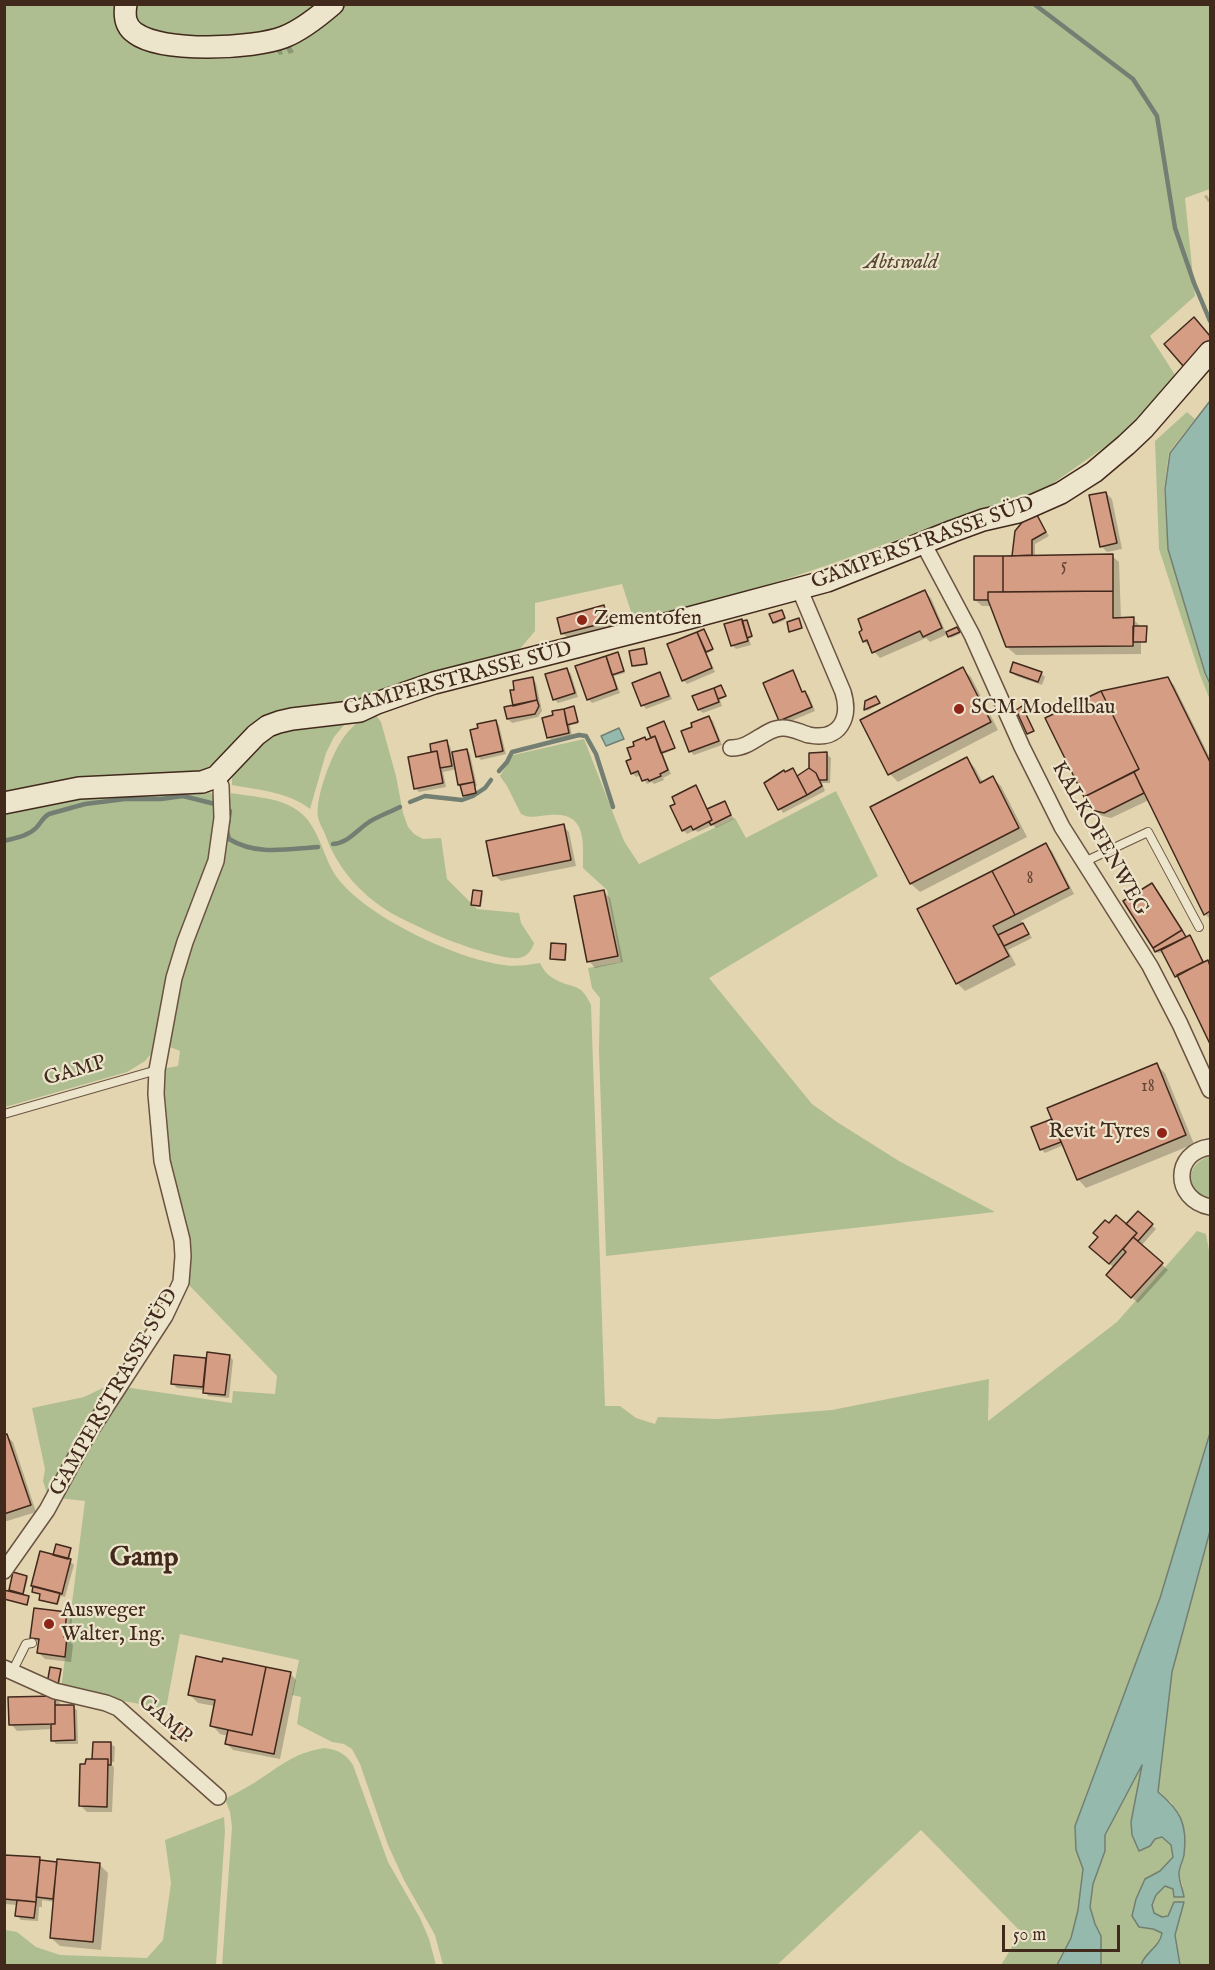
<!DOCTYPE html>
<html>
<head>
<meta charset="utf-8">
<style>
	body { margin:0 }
	#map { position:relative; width:1215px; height:1970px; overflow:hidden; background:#e4d5b1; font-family:"IM FELL English",serif }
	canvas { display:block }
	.frame { position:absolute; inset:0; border:6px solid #41291c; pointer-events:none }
	.scale { position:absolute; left:1002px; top:1925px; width:118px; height:27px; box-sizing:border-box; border:3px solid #41291c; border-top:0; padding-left:8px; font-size:18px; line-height:21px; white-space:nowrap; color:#41291c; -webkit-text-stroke:4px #ede4cc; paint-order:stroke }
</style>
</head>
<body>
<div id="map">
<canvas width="1215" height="1970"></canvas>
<div class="frame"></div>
<div class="scale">50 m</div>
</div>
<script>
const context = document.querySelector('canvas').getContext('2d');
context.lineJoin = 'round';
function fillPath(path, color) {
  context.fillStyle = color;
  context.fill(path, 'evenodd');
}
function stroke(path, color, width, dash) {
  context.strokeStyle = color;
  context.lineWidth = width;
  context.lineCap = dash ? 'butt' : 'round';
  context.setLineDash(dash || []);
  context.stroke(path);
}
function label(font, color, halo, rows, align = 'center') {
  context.font = font + ' "IM FELL English",serif';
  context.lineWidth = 4.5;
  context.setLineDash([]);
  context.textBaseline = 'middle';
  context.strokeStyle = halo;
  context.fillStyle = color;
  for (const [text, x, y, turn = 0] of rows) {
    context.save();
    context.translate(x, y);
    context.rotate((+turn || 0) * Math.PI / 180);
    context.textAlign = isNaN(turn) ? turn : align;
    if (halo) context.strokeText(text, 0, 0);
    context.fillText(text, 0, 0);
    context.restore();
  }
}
fillPath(new Path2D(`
	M132 4 327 5 266 37 164 39 136 25Z
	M339 4 1210 5V189L1185 198 1195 296 1150 336 1177 378 1126 432 1042 491 958 517 831 564 688 612 635 624 622 584 535 603V631L519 650 373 700 303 708 266 715 207 768 177 779 5 797V5H119V22L235 52Z
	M1187 412 1195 419 1169 452 1164 489 1168 548 1204 673 1210 686V700L1200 675 1159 549 1155 441Z
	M367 713 375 714 381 722 396 776 403 813 408 827 414 834 423 839 441 838 447 879 477 909 519 913 521 923 534 943C532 950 527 957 519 958 501 960 449 941 432 933 418 926 403 920 391 913 360 894 337 868 325 834 323 829 319 823 318 817 315 798 331 756 342 740 348 730 358 722 367 713Z
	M350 718 334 737 326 753 310 809C289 792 258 790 232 785V777L237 765 264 734Z
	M584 739 624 841 639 864 735 818 746 838 836 791 878 876 709 978 812 1104 837 1122 899 1161 995 1212 606 1256 599 1050 600 998 592 988 588 968 621 962 607 890 583 868C583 841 587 811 549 815 539 816 530 819 521 814L507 786 500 776 513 755Z
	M201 788 210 792 217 800V838L156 1048 145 1061 127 1072 5 1107 4 808 29 802Z
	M231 793C252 797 279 797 297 810 319 825 322 855 336 876 364 916 456 959 504 965 516 967 527 965 540 963 543 969 547 975 553 978 571 990 580 980 591 1005L605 1406H620L636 1418 655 1424 658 1417 718 1419 832 1410 989 1379 988 1421 1117 1322 1197 1231 1206 1234 1210 1256V1433L1160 1598 1081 1809 1076 1850 1083 1869 1078 1910 1071 1938 1057 1965H1001L1021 1932 921 1830 777 1965H443L435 1935 404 1880 388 1845 360 1764 352 1749 344 1744 332 1742 297 1724 301 1697 292 1695 299 1660 180 1634 166 1709 61 1689 85 1501 57 1498 124 1387 232 1403 233 1391 275 1394 277 1376 186 1282 164 1144 162 1069 178 1066 180 1051 165 1045 175 994 228 821Z
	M1207 1157H1210V1199C1185 1195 1184 1166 1207 1157Z
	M113 1383 51 1493H47L43 1481 45 1469 32 1408 84 1397Z
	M1210 1531V1965H1180L1175 1935 1168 1916 1162 1917 1154 1913 1152 1905 1156 1895 1165 1886 1173 1889 1183 1887 1179 1874 1184 1857 1172 1803 1158 1792 1172 1672Z
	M324 1748C338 1750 345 1753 353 1765L388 1862 420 1918 429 1939 436 1965 222 1966 232 1827 230 1812 225 1799C234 1794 244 1789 254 1783 281 1766 291 1754 324 1748Z
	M1143 1763 1131 1822 1150 1846 1155 1839 1162 1837 1171 1845 1173 1857 1160 1871 1145 1879 1139 1927 1153 1929 1162 1933V1938L1141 1965H1101V1936L1095 1924 1090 1907 1093 1884 1105 1851 1104 1836Z
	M224 1817 225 1831 216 1965H5V1930L17 1932 36 1947 60 1955 147 1958 163 1940 171 1883 165 1840Z`), '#aebe90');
const water = new Path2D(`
	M1210 401V684L1205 673 1168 549 1165 489 1170 453Z
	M619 728 624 739 606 746 601 736Z
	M1210 1433V1531L1172 1672 1158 1792C1180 1810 1188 1824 1184 1855 1183 1861 1179 1867 1179 1874 1179 1881 1183 1890 1184 1897H1174L1173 1889 1165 1886 1156 1895 1152 1905 1154 1913 1162 1917 1168 1916 1174 1902H1184L1175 1935 1180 1965H1141C1145 1952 1160 1947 1162 1933L1153 1929 1139 1927 1132 1916 1136 1899 1145 1879 1160 1871 1173 1857 1171 1845 1162 1837 1155 1839 1150 1846 1139 1851 1132 1835 1131 1822 1142 1765 1105 1835V1851L1093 1884 1090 1907 1095 1924 1101 1936V1965H1057L1071 1938 1078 1910 1083 1869 1076 1850 1075 1826 1160 1598Z`);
fillPath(water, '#95b9ac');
stroke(water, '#737f72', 1.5);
fillPath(new Path2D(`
	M290 45 294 52 289 54 285 47Z
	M275 47H280L283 54 279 55Z
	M1207 195 1210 201 1208 202 1204 196Z
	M1106 493 1112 499 1122 549 1107 552 1101 546Z
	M1036 515 1049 536 1035 544V557L1112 556 1119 562 1121 619H1133L1142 628 1147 629V642H1141V654L1016 655 1007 647 992 606H982L975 600 1013 557Z
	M925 592 931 598 946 633 958 630 960 634 951 638 948 634 930 642 926 638 880 658 864 641Z
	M603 607 607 611 611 626 567 637 563 634 559 619Z
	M783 613 785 620 775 624 774 622Z
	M747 621 753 637 749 639 751 645 736 649 733 646Z
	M704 631 713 651 707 653 715 672 687 684 683 680 669 645Z
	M644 650 647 665 635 667 633 666Z
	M619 655 625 673 614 676 620 693 592 703 588 699Z
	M962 669 971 677 998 730 898 782 890 774Z
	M567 670 571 674 578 697 558 703 554 699Z
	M792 672 796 676 803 693 805 692 809 696 815 711 784 724 780 720Z
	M1012 672 1041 673 1045 677 1042 685 1016 676Z
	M660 674 663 678 672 699 646 709 643 705Z
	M532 679 536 683 542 711 538 717 512 723 508 719Z
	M1168 679 1174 685 1210 758V919L1205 914 1149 800 1111 818 1099 815 1092 809 1047 719Z
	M722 688 726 697 720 700 722 706 703 713 699 710 713 689 718 694Z
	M877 699 880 704 867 711 866 702Z
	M574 708 578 724 570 725 572 736 553 742 549 738 544 719Z
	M709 717 713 721 722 745 694 755 691 752 683 732Z
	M495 722 499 725 506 754 481 760 477 756Z
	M664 723 675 749 663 754 671 774 663 778 664 780 654 784 652 782 647 784 641 775 636 777 632 773 633 760 645 739 647 741 654 738Z
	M446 742 450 746 452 753 467 750 470 754 477 786H475L476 795 465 797 464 795 457 769 443 772 446 787 419 792 415 788 433 753 431 745Z
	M827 754 831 758 830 783H822L825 791 783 813 766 784 793 770 798 777 810 769Z
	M967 759 975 768 983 783 993 778 1001 786 1027 837 920 892 911 884 872 808Z
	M695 787 699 791 708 810 724 803 734 819 716 828 713 825 698 832 695 830 687 834 683 830Z
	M563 826 569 832 576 866 501 881 494 875Z
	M1046 845 1052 851 1074 894 1021 921 1032 938 1008 950 1016 965 965 991 957 983 919 910Z
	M1151 884 1158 891 1187 938 1189 937 1193 941 1205 963 1208 962 1210 965V1040L1181 979 1176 976 1163 952 1158 953 1157 950Z
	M604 892 610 898 623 962 595 968 589 961Z
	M481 893 483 894 481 907 474 906 473 904Z
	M566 945 567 947 566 961 553 960 551 958Z
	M1157 1065 1165 1073 1194 1144 1086 1188 1078 1179 1064 1145 1045 1153 1041 1149 1056 1126Z
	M1138 1213 1156 1229 1141 1246 1168 1270 1138 1303 1114 1281V1268L1098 1253Z
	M175 1356 207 1359 229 1356 233 1360 229 1398 208 1396 205 1390 177 1388 173 1384Z
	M7 1436 13 1442 36 1512 4 1522V1437Z
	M70 1549 71 1551 69 1560 74 1565 65 1597 61 1596 58 1605 42 1601 40 1599 41 1594 33 1591Z
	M14 1574 28 1578 23 1597 29 1599 28 1605 4 1599 10 1593Z
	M66 1613 72 1619 70 1642 73 1645 71 1662 45 1659 39 1653 40 1644 32 1637Z
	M223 1663 290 1673 296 1680 280 1759 233 1750 227 1744 228 1736 220 1734 212 1725 215 1706 198 1703 189 1694Z
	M54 1697 60 1703V1707H73L77 1710 78 1744H56L52 1740V1729L17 1731 11 1724Z
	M188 1728 190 1730 187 1742 173 1738Z
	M111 1744 115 1747 114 1762H109L114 1767 112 1812H87L81 1806 96 1760Z
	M4 1856 39 1859 42 1862 99 1864 108 1873 101 1950 60 1946 51 1938 55 1902 42 1900V1907H39L38 1921 21 1920 17 1916 18 1905 4 1904ZM38 1862H41L39 1885Z`), '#0003');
stroke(new Path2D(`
	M1034 4 1133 79 1157 116 1175 228 1194 283 1210 321
	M499 771 507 762 512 752 579 735 586 736 596 754 613 807
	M410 802 425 796 462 800 473 796 485 788 491 780
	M228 809 230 811 228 823
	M227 831 229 839C257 856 287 849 318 847
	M4 841C15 838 28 836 36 828 41 823 42 818 49 814L85 804 125 799H161L183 796 215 804
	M333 844C348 843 357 830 369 822 379 816 390 812 400 807`), '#737f72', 4.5);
const building = new Path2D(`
	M1194 317 1210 336V343L1184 367 1164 344Z
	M1106 492 1117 543 1100 547 1089 495Z
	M1036 513 1046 532 1032 540V555L1012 556 1015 531 1024 520Z
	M1113 554V591L1003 592V556Z
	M974 556H1003V592H988V600H974Z
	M925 590 942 628 923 637 920 631 872 653 867 640 863 642 859 632 862 630 858 619Z
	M1113 591V618L1134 617 1133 646 1006 647 988 600V592Z
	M604 605 608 622 561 634 557 618Z
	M782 610 785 618 773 623 769 614Z
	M799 618 802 628 789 632 787 622Z
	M742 619 748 641 731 646 724 624Z
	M747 620 752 636 747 638 742 621Z
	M1133 626H1147L1146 642H1133Z
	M957 627 960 632 948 637 946 632Z
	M704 629 713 649 706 652 697 632Z
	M697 632 712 668 682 681 667 644Z
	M644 648 647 664 632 666 629 651Z
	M618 652 624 671 612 675 606 656Z
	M606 656 617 689 587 700 575 666Z
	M1013 662 1042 672 1038 682 1010 672Z
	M963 667 991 722 888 775 860 720Z
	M567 668 575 693 553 700 545 674Z
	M793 670 802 692 805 691 812 707 779 721 763 683Z
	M660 672 669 696 641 706 632 683Z
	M533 677 537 700 513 706 510 690H514L513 681Z
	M1168 677 1210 762V911L1204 915 1134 772 1139 769 1101 691Z
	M721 685 726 696 718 699 714 688Z
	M714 688 719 702 698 710 692 696Z
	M1101 691 1139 769 1084 797 1045 718Z
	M876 696 880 703 864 710 865 701Z
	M537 700 539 706 535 714 507 719 504 707Z
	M574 706 578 722 567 725 564 709Z
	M1022 706 1034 731 1027 734 1016 710Z
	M564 709 569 733 547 738 542 718 553 715 552 711Z
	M709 716 719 741 689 752 681 731 692 727 691 723Z
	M496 720 503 751 476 757 470 730 478 728 477 724Z
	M664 721 675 748 661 753 655 736 651 738 647 728Z
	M655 736 668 770 660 774 661 776 649 781 648 779 642 781 638 771 631 774 626 761 631 759 627 748 634 746 633 742 645 737 646 740Z
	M447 740 452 766 440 768 437 751 431 752 430 744Z
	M467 749 474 782 458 785 452 752Z
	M437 751 443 783 414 789 408 757Z
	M827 752V780H819L816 773 809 768V753Z
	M967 757 980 783 993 776 1019 828 910 884 870 807Z
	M793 768 807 795 778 810 764 783 784 770 785 772Z
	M809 768 816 773 822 786 807 795 797 776Z
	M1134 772 1144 793 1104 813 1091 810 1084 797Z
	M474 782 476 793 463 796 460 785Z
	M696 785 712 820 693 830 691 826 682 831 670 806 675 804 672 797Z
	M725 801 731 815 711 825 709 822 712 820 707 809Z
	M564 824 571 860 493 876 486 841Z
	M1046 843 1069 888 1015 915 992 871Z
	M992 871 1015 915 993 926 1009 956 956 984 917 909Z
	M1152 883 1182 930 1153 948 1123 901Z
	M473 890 482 891 480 906 471 905Z
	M604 890 618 956 587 962 574 896Z
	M1023 923 1029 934 1004 946 998 935Z
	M1182 930 1186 937 1155 952 1153 948Z
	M1190 935 1203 962 1175 977 1161 950Z
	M551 943 566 944 565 960 550 959Z
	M1208 960 1210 966V1044L1177 975Z
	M1157 1063 1186 1135 1077 1180 1047 1108Z
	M1052 1119 1061 1142 1040 1150 1031 1127Z
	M1138 1211 1153 1224 1138 1241 1133 1237 1137 1233 1126 1224Z
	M1116 1215 1137 1233 1109 1264 1089 1247 1098 1237 1093 1233 1105 1220 1109 1223Z
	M1133 1237 1163 1263 1131 1298 1106 1275 1126 1252 1123 1249Z
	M207 1352 230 1355 225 1395 203 1393Z
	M174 1355 206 1358 203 1387 171 1384Z
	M7 1434 31 1505 4 1514V1435Z
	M56 1544 71 1548 68 1559 53 1555Z
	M40 1551 71 1559 62 1594 31 1586Z
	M13 1572 27 1576 23 1594 9 1590Z
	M33 1586 60 1593 57 1604 39 1600 40 1594 32 1592Z
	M4 1590 29 1596 27 1605 4 1599Z
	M34 1608 67 1612 64 1637H67L65 1657 37 1653 39 1639 30 1638Z
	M196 1656 222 1662 223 1658 266 1667 252 1735 210 1726 215 1700 188 1695Z
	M50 1667 61 1669 58 1685 47 1684Z
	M266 1667 291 1672 274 1754 225 1744 228 1730 252 1735Z
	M55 1696V1724L9 1725 8 1697Z
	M55 1705H74L75 1740 51 1741V1724H55Z
	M175 1724 189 1727 186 1741 171 1738Z
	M93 1742H111V1765H108V1759H92Z
	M86 1759H108L107 1807 79 1806 80 1764H85Z
	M4 1855 40 1857 36 1902 4 1899Z
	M57 1859 100 1863 93 1942 50 1938Z
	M40 1860 57 1862 53 1899 36 1897Z
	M17 1900 36 1902 34 1918 15 1916Z`);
fillPath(building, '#d59d84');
stroke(building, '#41291c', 1.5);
const lane = new Path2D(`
	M1084 862 1148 832 1199 927
	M4 1114 157 1070
	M12 1672 26 1644 32 1643`);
const street = new Path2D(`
	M923 543 972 635 1022 747 1062 827 1150 966 1180 1024 1210 1090
	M731 748C751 749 765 728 782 728 791 727 801 733 809 735 840 741 851 718 843 692L799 588
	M1210 1147C1173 1152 1172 1199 1210 1207
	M4 1571 47 1510 87 1436 165 1316 181 1282 183 1256 182 1240 162 1161 156 1094 157 1070 174 978 185 942 216 861 222 818 221 786 216 777
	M4 1668 55 1691 106 1703 118 1708 218 1797`);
const secondary = new Path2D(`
	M126 4C124 16 125 26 135 33 162 53 253 49 284 37 302 30 318 17 333 4
	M4 803 79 788 202 782 216 777 256 735 268 726 279 722 292 719 360 711 377 703 434 683 674 622 827 581 953 531 983 520 1018 512 1061 493 1094 472 1126 445 1144 428 1210 352`);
stroke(lane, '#6a5441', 10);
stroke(street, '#6a5441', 18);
stroke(secondary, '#41291c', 24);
stroke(lane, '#ede4cc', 8);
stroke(street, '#ede4cc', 15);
stroke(secondary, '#ede4cc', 21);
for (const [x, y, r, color] of [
	[582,620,6,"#8f2418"],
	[959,709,6,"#8f2418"],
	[1162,1133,6,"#8f2418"],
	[49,1624,6,"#8f2418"]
]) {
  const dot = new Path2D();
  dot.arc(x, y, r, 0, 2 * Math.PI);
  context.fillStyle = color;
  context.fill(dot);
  stroke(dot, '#ede4cc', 2);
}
label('18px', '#664636', null, [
	["5",1064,566],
	["8",1030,879],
	["18",1148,1087]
]);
label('italic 21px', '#574733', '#ede4cc', [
	["Abtswald",901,264]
]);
label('21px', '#41291c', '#ede4cc', [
	["GAMPERSTRASSE SÜD",923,544,-20],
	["GAMPERSTRASSE SÜD",458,680,-15],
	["KALKOFENWEG",1099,839,60],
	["GAMP",75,1072,-16],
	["GAMPERSTRASSE SÜD",115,1393,-60],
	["GAMP",164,1720,41]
]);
label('21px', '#41291c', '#ede4cc', [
	["Zementofen",594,620],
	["SCM Modellbau",971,709],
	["Revit Tyres",1150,1133,"right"],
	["Ausweger",61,1612],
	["Walter, Ing.",61,1636]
], 'left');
label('bold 27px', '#41291c', '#ede4cc', [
	["Gamp",144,1559]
]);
</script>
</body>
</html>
